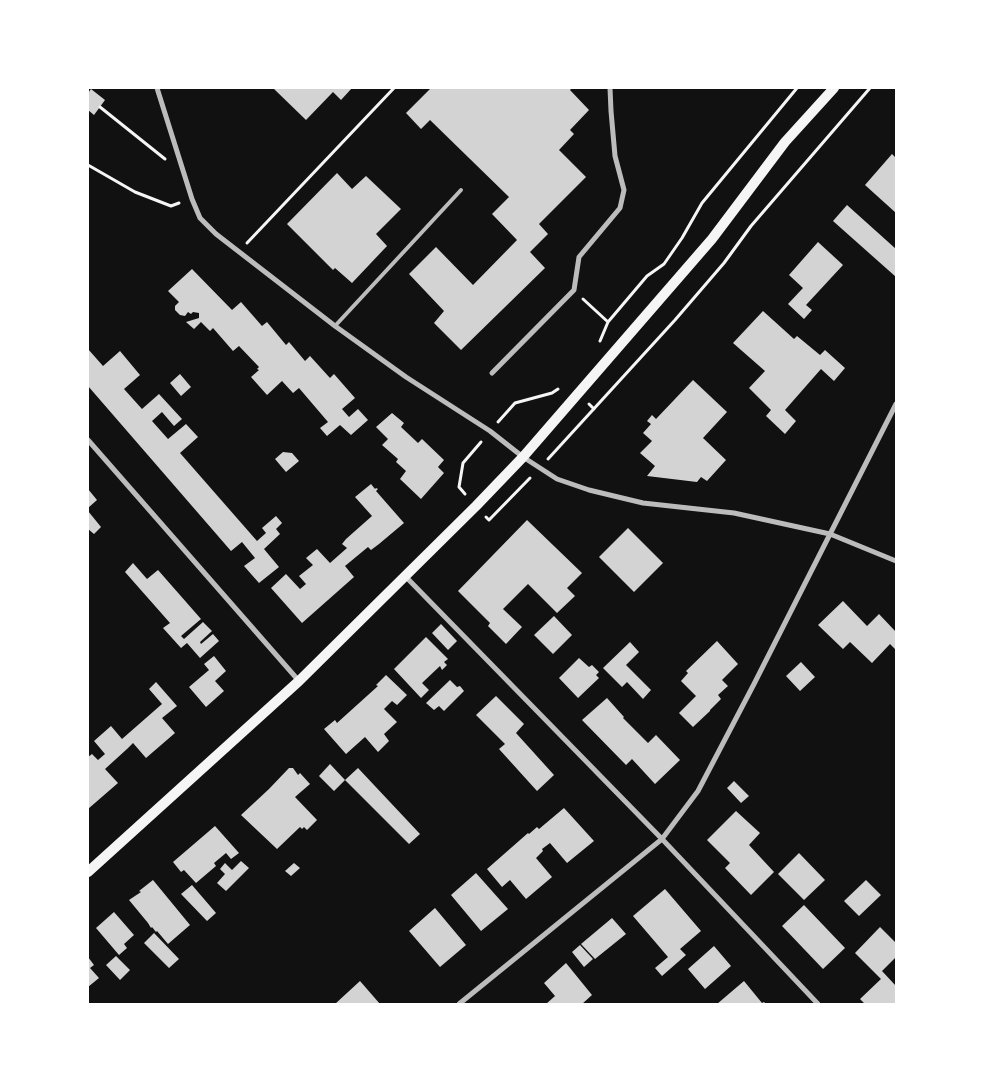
<!DOCTYPE html>
<html>
<head>
<meta charset="utf-8">
<style>
	body { margin:0 }
	#map { position:relative; width:984px; height:1092px; overflow:hidden; background:#111; font-family:"Work Sans",sans-serif }
	canvas { display:block }
	.frame { position:absolute; inset:0; border:89px solid #fff; pointer-events:none }
</style>
</head>
<body>
<div id="map">
<canvas width="984" height="1092"></canvas>
<div class="frame"></div>
</div>
<script>
const context = document.querySelector('canvas').getContext('2d');
context.lineJoin = 'round';
function fillPath(path, color) {
  context.fillStyle = color;
  context.fill(path, 'evenodd');
}
function stroke(path, color, width, dash) {
  context.strokeStyle = color;
  context.lineWidth = width;
  context.lineCap = dash ? 'butt' : 'round';
  context.setLineDash(dash || []);
  context.stroke(path);
}
fillPath(new Path2D(`
	M273 88H352L341 100 333 92 306 120Z
	M431 88H572L570 90 589 110 570 130 574 134 559 150 586 177 539 224 548 234 530 252 545 268 461 350 434 323 444 311 409 274 436 247 473 285 517 240 492 214 509 197 430 120 421 129 406 113Z
	M91 89 105 100 94 115 88 110V93Z
	M892 154 896 158V213L865 185Z
	M337 173 352 189 366 176 401 209 376 234 387 246 352 283 335 268 333 270 287 224Z
	M847 205 896 249V277L833 221Z
	M818 242 843 265 806 305 812 310 804 319 788 304 803 288 789 275Z
	M192 269 232 310 241 302 262 326 267 322 286 345 289 342 305 361 310 356 330 378 334 374 355 398 342 409 349 417 358 409 368 420 351 435 340 425 327 436 320 428 328 422 299 388 293 393 282 381 267 395 251 377 259 370 257 369 259 367 239 346 233 351 213 328 210 331 201 322 194 329 186 322 199 318V313L193 312 191 314 188 312 185 316 180 315 175 310V306L179 302 168 291Z
	M763 311 794 339 797 336 820 355 825 350 845 368 834 381 821 369 785 410 796 421 785 434 766 416 771 410 749 388 765 371 733 343Z
	M88 349 103 366 120 351 140 375 124 389 142 409 159 394 170 406 182 419 174 426 162 412 152 421 168 439 186 424 198 437 180 453 257 541 266 533 262 528 276 516 282 523 276 529 280 534 264 549 279 567 259 583 244 566 255 558 242 542 231 551 88 386Z
	M180 374 191 387 181 396 170 383Z
	M693 380 727 412 703 438 726 460 707 481 701 477 697 482 647 476 655 466 640 453 652 441 643 433 651 424 647 421 652 415 656 419Z
	M392 413 404 423 401 427 418 443 422 439 444 460 438 467 444 473 421 499 400 479 406 471 396 462 398 459 382 445 388 439 376 427Z
	M283 452 292 453 299 461 286 472 275 459Z
	M371 484 375 489 376 488 378 489 376 491 404 523 379 544 371 550 368 547 345 566 354 577 302 623 271 588 286 574 300 589 306 584 299 576 313 565 306 558 317 549 330 563 347 548 342 544 346 539 372 516 355 497Z
	M88 489 97 500 88 508Z
	M88 511 101 527 94 534 88 529Z
	M527 520 582 573 567 588 575 596 557 613 528 584 503 609 522 627 506 644 488 626 490 623 458 591Z
	M628 528 663 563 634 592 599 557Z
	M133 563 147 579 158 570 201 619 181 636 184 639 203 622 212 631 200 642 201 644 213 634 219 641 200 658 187 643 181 648 163 628 170 623 125 572Z
	M843 601 867 626 879 614 896 632V650L890 644 872 663 850 642 843 649 818 625Z
	M554 616 572 635 553 654 534 635Z
	M441 624 457 641 448 650 432 633Z
	M426 637 448 659 444 662 447 665 442 670 440 666 422 683 429 690 421 698 394 669Z
	M717 641 738 664 722 680 728 686 718 695 721 699 710 710V711L693 727 679 713 696 696 681 681 688 673 686 671Z
	M630 642 639 652 626 665 651 690 643 699 627 682 622 687 603 668Z
	M214 656 226 671 215 681 224 691 206 707 189 687 209 670 204 664Z
	M579 658 589 667 592 665 599 672 596 675 599 678 578 698 559 678Z
	M801 662 815 677 800 691 786 676Z
	M386 675 407 695 397 705 392 701 384 709 397 722 384 734 389 741 378 752 365 737 346 754 324 729 335 720 337 723 378 686 376 685Z
	M450 680 457 687 460 686 464 691 444 711 439 706 434 710 426 703Z
	M156 682 177 706 162 718 175 733 146 758 133 743 127 749 105 769 118 783 88 809V757L92 754 98 760 105 754 94 741 111 726 122 739 162 704 149 689Z
	M496 696 524 724 516 733 554 775 537 791 499 749 505 744 476 715Z
	M607 698 624 717 623 718 648 743 656 735 680 760 655 784 632 759 626 765 582 720Z
	M330 764 345 780 334 791 319 776Z
	M289 768H293L298 775 300 773 310 784 295 797 317 820 307 830 304 827 302 829 300 827 277 849 241 815 269 789Z
	M358 768 420 834 409 844 345 780Z
	M734 781 749 796 741 803 727 788Z
	M564 808 594 841 567 863 550 843 542 849 543 851 536 858 552 877 526 899 510 880 502 887 487 869 528 833 529 834 537 827 539 829Z
	M736 811 760 833 749 845 774 872 751 895 725 868 730 863 707 840Z
	M215 826 239 853 231 859 226 853 214 863 216 866 196 883 184 870 181 872 173 862Z
	M799 853 825 880 804 900 778 874Z
	M241 861 249 868 226 891 217 883 225 874 220 869 225 863 232 870Z
	M294 863 300 868 291 876 285 871Z
	M476 873 508 909 481 931 451 895Z
	M153 880 190 925 168 944 157 931 156 932 152 927 151 928 148 923 129 900 141 892 139 891Z
	M866 880 881 895 859 916 844 901Z
	M192 885 216 913 207 921 181 894Z
	M665 889 701 931 680 949 686 955 662 976 655 968 668 957 633 916Z
	M804 905 845 948 823 969 782 926Z
	M435 908 466 945 440 967 409 931Z
	M114 912 134 935 124 944 127 948 119 955 96 928Z
	M612 918 626 934 595 959 581 944Z
	M880 927 896 943V957L882 971 896 986V1004H865L860 999 881 979 855 953Z
	M154 933 179 959 169 968 144 943Z
	M580 945 593 959 584 967 572 952Z
	M714 946 731 966 705 989 688 969Z
	M116 956 130 970 120 980 106 965Z
	M88 957 94 965 90 968 99 978 88 987Z
	M566 963 592 995 582 1004H546L555 996 544 983Z
	M360 981 380 1004H335Z
	M744 981 762 1003 764 1002 766 1004H717Z`), '#d3d3d3');
stroke(new Path2D(`
	M100 107 165 159
	M88 165 135 192 171 206 179 203
	M247 243 394 88
	M583 299 608 322
	M600 341 608 322 647 276 664 264 682 238 702 203 797 88
	M589 404 594 409
	M498 422 515 403 552 393 558 389
	M548 459 675 320 724 263 751 226 870 88
	M465 494 459 487 463 463 481 442
	M486 517 489 520 530 478`), '#f5f5f5', 3);
stroke(new Path2D(`
	M335 326 461 190`), '#bcbcbc', 4);
stroke(new Path2D(`
	M157 88 192 199 200 218 216 234 335 326 406 377 490 431 523 457 557 479 589 490 643 503 734 513 830 534 896 561
	M492 373 574 290 579 257 620 208 624 190 615 156 611 111 610 88
	M88 440 299 681
	M405 576 662 839 818 1004
	M459 1004 662 839 698 791 754 684 896 404`), '#bcbcbc', 5);
stroke(new Path2D(`
	M88 872 299 681 476 506 523 457 712 239 785 142 834 88`), '#f5f5f5', 10);
</script>
</body>
</html>
